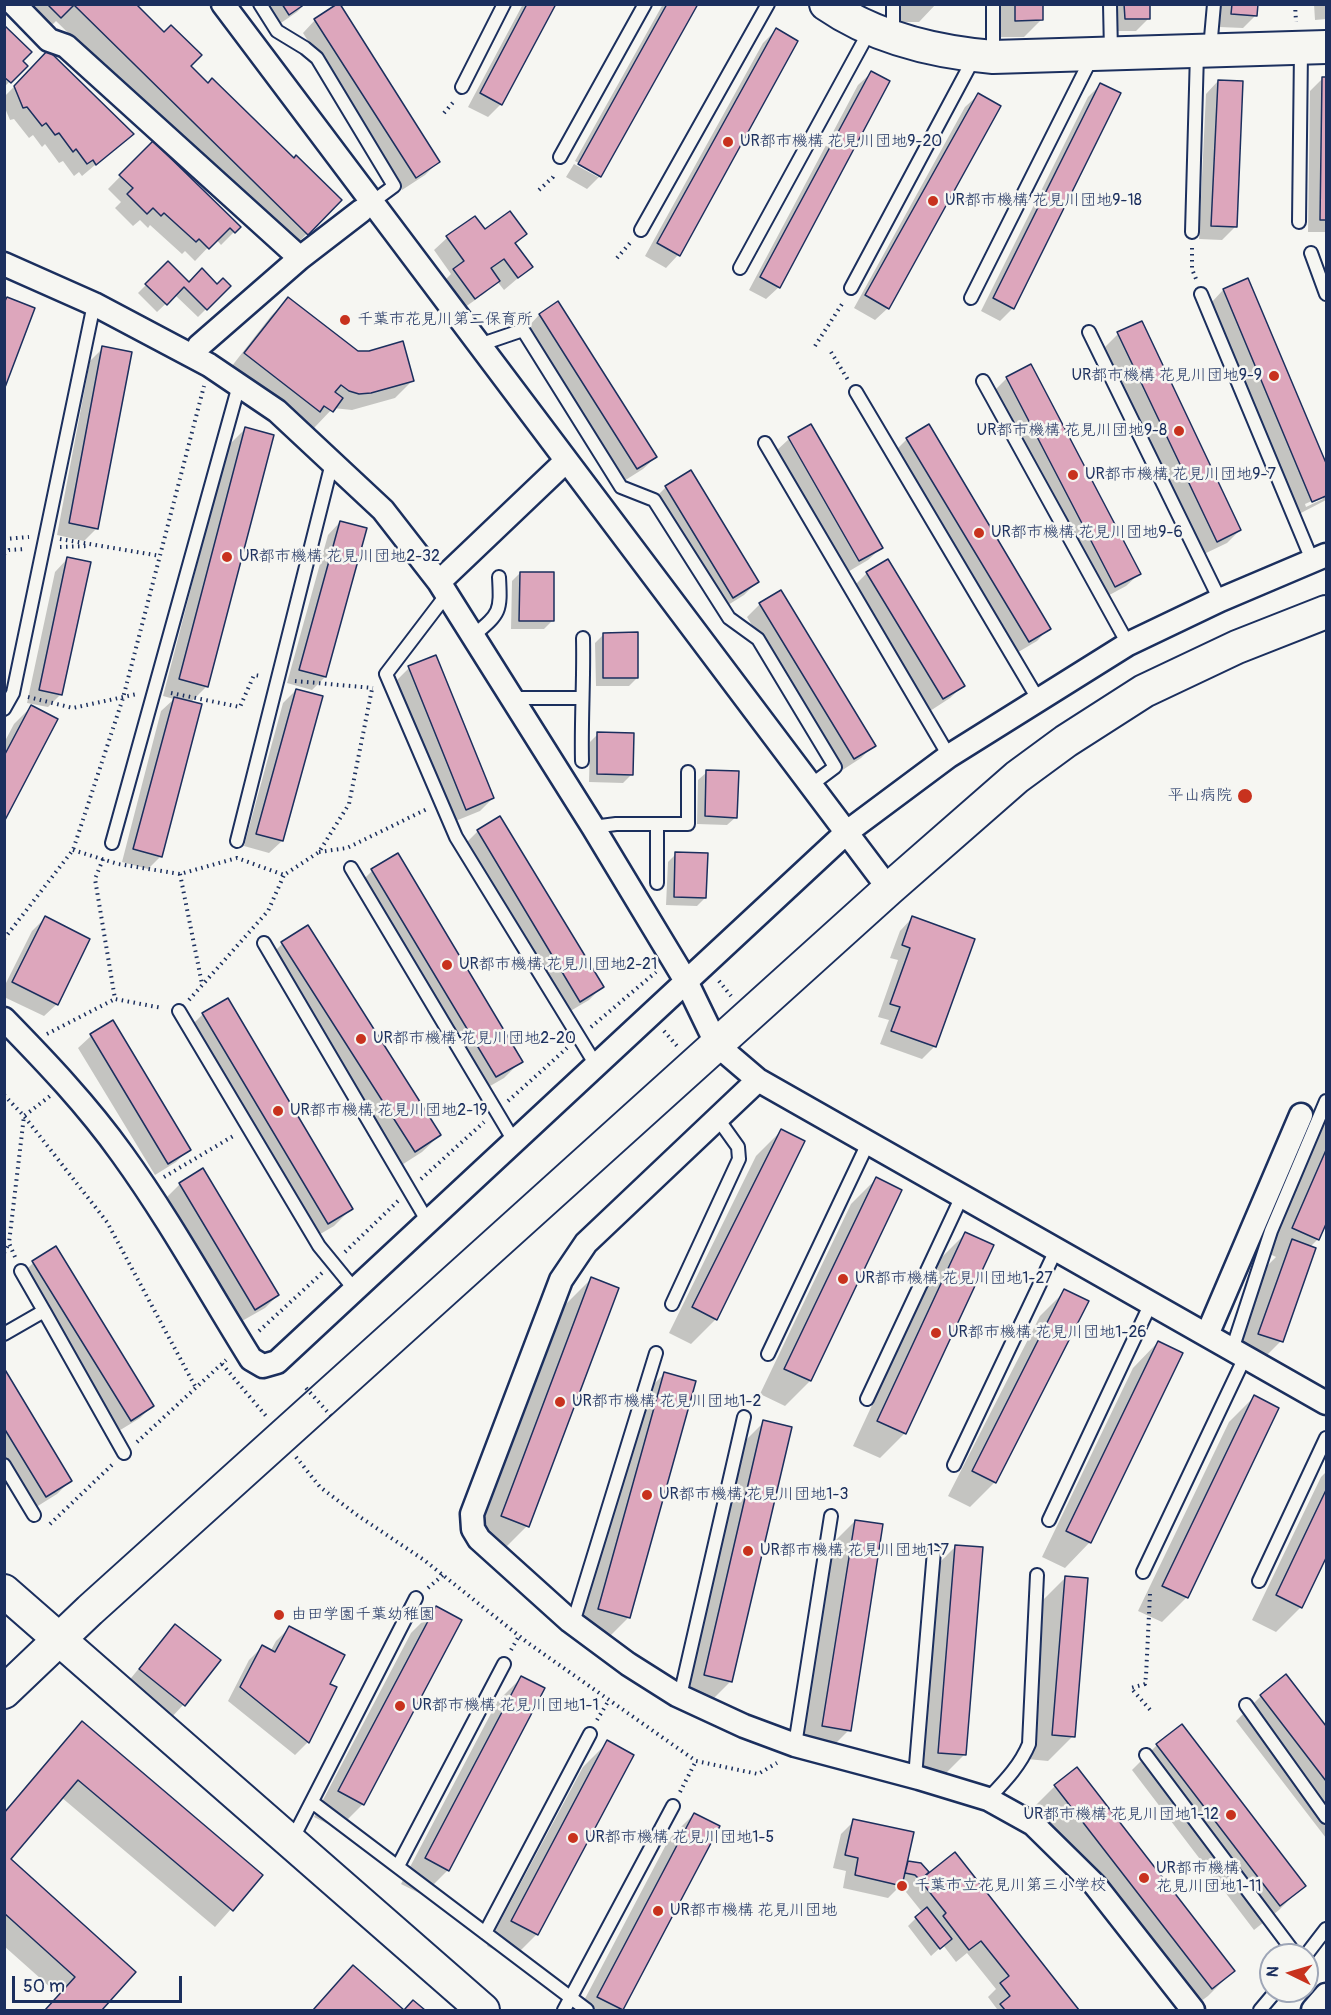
<!DOCTYPE html>
<html>
<head>
<meta charset="utf-8">
<style>
	body { margin:0 }
	#map { position:relative; width:1331px; height:2015px; overflow:hidden; background:#f6f6f2; font-family:Pangolin,sans-serif }
	canvas { display:block }
	.frame { position:absolute; inset:0; border:6px solid #1b2f5e; pointer-events:none }
	.north { position:absolute; left:1259px; top:1943px; width:60px; height:60px; box-sizing:border-box; background:#f6f6f2; border:2px solid #9ea6b7; border-radius:50%; rotate:275deg; font-size:16px; font-weight:700; line-height:24px; text-align:center; color:#1b2f5e }
	.north::after { content:''; display:block; margin:auto; width:21px; height:27px; background:#c8321e; clip-path:polygon(50% 0,100% 100%,50% 72%,0 100%) }
	.scale { position:absolute; left:12px; top:1976px; width:170px; height:27px; box-sizing:border-box; border:3px solid #1b2f5e; border-top:0; padding-left:8px; font-size:18px; line-height:21px; white-space:nowrap; color:#1b2f5e; -webkit-text-stroke:4px #f6f6f2; paint-order:stroke }
</style>
</head>
<body>
<div id="map">
<canvas width="1331" height="2015"></canvas>
<div class="frame"></div>
<div class="north">N</div>
<div class="scale">50 m</div>
</div>
<script>
const context = document.querySelector('canvas').getContext('2d');
context.lineJoin = 'round';
function fillPath(path, color) {
  context.fillStyle = color;
  context.fill(path, 'evenodd');
}
function stroke(path, color, width, dash) {
  context.strokeStyle = color;
  context.lineWidth = width;
  context.lineCap = dash ? 'butt' : 'round';
  context.setLineDash(dash || []);
  context.stroke(path);
}
function label(font, color, halo, rows, align = 'center') {
  context.font = font + ' Pangolin,"Klee One",sans-serif';
  context.lineWidth = 5;
  context.setLineDash([]);
  context.textBaseline = 'middle';
  context.strokeStyle = halo;
  context.fillStyle = color;
  for (const [text, x, y, turn = 0] of rows) {
    context.save();
    context.translate(x, y);
    context.rotate((+turn || 0) * Math.PI / 180);
    context.textAlign = isNaN(turn) ? turn : align;
    if (halo) context.strokeText(text, 0, 0);
    context.fillText(text, 0, 0);
    context.restore();
  }
}
fillPath(new Path2D(`
	M12 4H126L189 66 340 200 290 251 56 21 43 34Z
	M261 4H305L297 12 275 27Z
	M523 4H554L501 104 488 117 468 107Z
	M663 4H696L600 176 587 189 566 177 574 164 598 177V174L575 161Z
	M890 4H936L919 22H890Z
	M999 4H1041V20L1024 37H999Z
	M1112 4H1149V18L1136 31H1112Z
	M1221 4H1257L1256 15 1243 28 1219 27Z
	M1314 4H1326V19L1315 20Z
	M315 20 438 162 425 175 402 190 303 33Z
	M4 28 21 61 26 66 4 87Z
	M776 30 796 42 678 255 666 268 645 256 763 43Z
	M48 52 132 134 82 176 79 172 74 176 63 161 59 163 45 144 42 147 33 135 29 138 14 119 10 120 4 106V97Z
	M871 73 779 287 766 299 749 290 858 85Z
	M1323 78H1326V232H1308L1310 91Z
	M1218 81 1235 227 1222 240 1199 239 1206 94Z
	M1100 85 1013 308 1000 321 981 311 1088 97Z
	M978 95 888 308 875 320 854 308 965 107Z
	M153 143 239 227 221 245 216 239 195 261 185 251 182 254 150 225 148 228 140 220 133 226 115 208 121 202 108 189Z
	M475 218 484 231 525 234 515 245 531 267 504 290 497 281 485 293 461 310 442 283 451 274 434 250 447 238Z
	M168 263 189 284 229 286 198 317 175 295 157 312 138 293Z
	M1248 280 1326 467V500L1299 514 1211 303 1223 290ZM1323 496V499L1306 507 1305 504Z
	M288 299 358 353 412 381 395 398 352 410 333 408 314 428 307 422 302 428 228 371 271 316Z
	M558 303 656 457 643 469 624 481 527 328 539 315Z
	M1118 334 1240 530 1227 543 1204 554 1105 347Z
	M103 348 97 528 84 541 57 535 90 361Z
	M1007 378 1139 574 1126 586 1102 599 994 391Z
	M810 426 881 548 868 560 846 573 776 451 789 439Z
	M245 429 207 686 190 703 161 856 148 869 122 862 161 711 174 699 163 696 228 446Z
	M907 439 1049 628 1037 641 1015 654 894 452Z
	M690 472 757 582 744 595 720 610 653 500 666 487Z
	M340 522 365 529 325 677 312 690 287 683 328 535Z
	M67 559 61 694 48 707 27 703 55 572Z
	M520 573 552 621 544 629H511L512 581Z
	M867 573 963 686 950 698 930 711 854 586Z
	M760 604 874 745 861 758 841 771 747 617Z
	M604 634 637 678 629 686H596L595 643Z
	M435 657 493 798 480 811 453 822 396 681 409 668Z
	M296 690 282 841 269 853 244 846 283 703Z
	M31 707 4 819V743L14 724Z
	M598 734 632 774 623 783 589 782 590 742Z
	M707 772 736 817 727 825 697 824 698 780Z
	M500 818 602 987 589 1000 567 1013 465 844 478 831Z
	M676 854 705 898 697 906 666 905 668 862Z
	M372 871 521 1061 504 1078 478 1093 355 888Z
	M45 918 57 1004 44 1016 4 997V987L32 931Z
	M912 918 935 1046 922 1059 880 1044 889 1020 878 1017 898 960 890 958 900 931Z
	M282 944 440 1135 422 1152 397 1168 265 961Z
	M203 1014 352 1208 334 1226 310 1240 186 1031Z
	M91 1036 189 1149 176 1162 155 1175 78 1048Z
	M1326 1121V1220L1318 1239 1310 1247 1281 1341 1256 1366 1234 1359 1267 1266 1276 1257 1268 1253Z
	M781 1131 716 1319 691 1344 669 1333 756 1156Z
	M876 1179 900 1191 810 1381 785 1406 760 1394 851 1204Z
	M180 1184 278 1295 265 1308 242 1321 167 1197Z
	M965 1234 905 1433 880 1458 853 1446 940 1259Z
	M33 1263 152 1406 140 1418 117 1432 21 1275Z
	M591 1279 527 1526 502 1551 476 1541 566 1304Z
	M1065 1291 995 1482 970 1507 948 1496 1040 1316Z
	M1158 1342 1181 1353 1090 1542 1065 1568 1042 1557 1133 1368Z
	M4 1371 70 1481 57 1494 33 1509 4 1462Z
	M664 1374 629 1617 604 1642 574 1634 639 1399Z
	M1254 1397 1187 1597 1162 1622 1138 1611 1229 1422Z
	M764 1422 731 1681 706 1706 680 1700 739 1447Z
	M1326 1472V1555L1301 1607 1276 1632 1252 1620 1321 1477Z
	M855 1521 849 1730 824 1755 798 1751 830 1546Z
	M956 1546 965 1754 940 1779 914 1777 931 1571Z
	M1066 1577 1073 1736 1048 1761 1027 1759 1040 1603Z
	M436 1608 363 1804 338 1829 314 1817 411 1633Z
	M175 1626 219 1661 183 1705 171 1718 127 1683 163 1639Z
	M289 1628 328 1685 335 1688 308 1742 295 1755 228 1701 249 1660 262 1647 270 1652 276 1641Z
	M1286 1676 1326 1729V1838L1236 1721 1261 1696Z
	M522 1677 448 1870 423 1895 401 1884 497 1702Z
	M82 1723 261 1875 215 1927 61 1797 9 1859 134 1972 100 2010H45L59 1995 4 1946V1812L65 1740Z
	M608 1742 632 1756 537 1934 512 1959 487 1946 583 1767Z
	M1157 1745 1304 1885 1279 1910 1254 1930 1132 1770Z
	M1055 1786 1233 1971 1208 1996 1189 2010 1030 1811Z
	M694 1814 718 1827 622 2010H579L669 1839Z
	M854 1821 906 1863 920 1865 929 1874 955 1854 1077 2010H995L997 2009 988 1997 996 1989 967 1953 956 1962 943 1945 931 1956 908 1926 922 1912 902 1887H899L888 1898 843 1888 846 1871 833 1868 841 1834Z
	M353 1967 402 2010H313Z`), '#0003');
const building = new Path2D(`
	M47 4H136L164 32 171 25 202 55 191 66 208 83 212 78 294 158 296 155 342 200 308 235 74 5 61 18Z
	M282 4H305L289 15Z
	M337 4H340L440 162 416 178 314 19Z
	M527 4H556L502 105 480 93Z
	M667 4H698L601 177 578 164Z
	M1015 4H1043V20L1015 21Z
	M1124 4H1150V19H1125Z
	M1232 4H1258L1257 16 1231 14Z
	M4 25 32 52 23 61 28 66 11 83 4 77Z
	M776 28 798 41 680 256 657 243Z
	M48 50 134 134 96 165 93 160 87 164 76 149 73 152 59 133 55 135 46 123 42 126 27 107 23 108 14 86Z
	M871 71 890 81 780 288 760 277Z
	M1322 77H1326V220H1320Z
	M1218 80 1243 81 1237 227 1211 226Z
	M1100 83 1121 93 1014 309 993 298Z
	M978 93 1001 106 889 309 865 295Z
	M153 141 241 227 235 233 230 228 209 249 199 239 196 242 164 213 161 216 153 208 147 214 127 194 133 188 119 175Z
	M510 211 527 234 515 243 533 267 518 278 504 259 491 268 500 281 475 299 453 269 464 261 446 236 475 216 485 229Z
	M168 261 189 282 202 268 217 284 223 278 231 286 207 310 184 287 167 305 145 284Z
	M1248 278 1326 463V496L1312 502 1223 289Z
	M7 297 35 308 4 390V303Z
	M288 297 358 351H369L403 341 414 381 371 393 359 394 349 391 341 385 335 392 343 398 333 412 324 406 320 412 244 353Z
	M558 301 657 457 637 469 539 314Z
	M1142 321 1241 530 1217 542 1117 332Z
	M102 346 132 352 98 529 69 523Z
	M1031 364 1141 574 1115 587 1006 377Z
	M811 424 883 548 859 561 788 437Z
	M929 424 1051 629 1029 642 906 438Z
	M245 427 274 435 208 687 179 679Z
	M691 470 759 582 733 598 665 486Z
	M340 521 367 528 326 677 299 670Z
	M67 557 91 562 62 695 39 690Z
	M888 559 965 686 943 699 866 572Z
	M520 572H554V621H519Z
	M781 590 876 746 854 759 759 603Z
	M638 632V678H603V633Z
	M436 655 494 798 466 810 408 666Z
	M296 689 323 696 283 841 256 834Z
	M174 697 202 704 162 857 133 849Z
	M31 705 58 719 4 822V756Z
	M597 732 634 733 633 775 597 774Z
	M706 770 739 771 737 818 705 816Z
	M500 816 604 987 580 1002 477 830Z
	M675 852 708 853 706 898 674 897Z
	M398 853 523 1062 496 1077 371 869Z
	M45 916 90 939 58 1005 12 982Z
	M912 916 975 939 936 1047 891 1031 900 1007 890 1004 910 948 902 945Z
	M308 925 441 1135 415 1152 281 942Z
	M228 998 353 1209 328 1224 202 1013Z
	M113 1020 191 1150 168 1164 90 1034Z
	M781 1129 805 1141 717 1320 692 1307Z
	M1326 1150V1224L1319 1240 1292 1228Z
	M203 1168 279 1295 255 1310 179 1183Z
	M876 1177 902 1190 811 1381 784 1369Z
	M965 1232 994 1245 906 1434 877 1421Z
	M1292 1239 1316 1248 1283 1342 1258 1334Z
	M56 1246 154 1406 131 1421 32 1261Z
	M591 1277 619 1288 529 1527 501 1516Z
	M1064 1289 1089 1301 996 1483 972 1471Z
	M1158 1341 1183 1353 1091 1543 1066 1531Z
	M4 1368 72 1481 46 1497 4 1428Z
	M664 1372 696 1381 630 1618 598 1609Z
	M1254 1395 1279 1408 1188 1598 1162 1586Z
	M763 1420 792 1427 732 1682 704 1675Z
	M1326 1490V1558L1302 1608 1276 1595Z
	M855 1520 883 1524 851 1731 822 1726Z
	M955 1545 983 1547 966 1755 938 1753Z
	M1065 1576 1088 1578 1075 1737 1052 1735Z
	M436 1606 462 1620 364 1805 338 1791Z
	M175 1624 221 1660 185 1706 139 1669Z
	M289 1626 345 1655 330 1684 337 1687 309 1743 240 1687 262 1645 275 1652Z
	M1286 1674 1326 1726V1781L1260 1695Z
	M521 1676 545 1688 449 1871 425 1858Z
	M82 1721 263 1875 233 1911 78 1780 11 1859 136 1972 102 2010H45L75 1977 4 1913V1813Z
	M1182 1724 1306 1886 1280 1906 1156 1744Z
	M607 1740 634 1755 538 1935 511 1921Z
	M1077 1767 1235 1971 1212 1989 1054 1785Z
	M694 1813 720 1826 623 2010 597 1997Z
	M853 1819 914 1832 902 1886 855 1875 858 1858 845 1855Z
	M955 1852 1079 2010H1005L1000 2004 1010 1996 1000 1983 1009 1976 981 1941 969 1950 943 1916 946 1913 920 1880Z
	M908 1861 921 1863 929 1872 920 1880 915 1875 905 1873Z
	M927 1907 952 1939 940 1949 915 1917Z
	M353 1965 404 2010 413 2000 425 2010H313Z`);
fillPath(building, '#dda6bc');
stroke(building, '#1b2f5e', 1.5);
const lane = new Path2D(`
	M260 4 277 31 305 48 317 58 394 186 371 203
	M893 4V36
	M1110 4 1111 52
	M1210 49 1214 4
	M993 56V4
	M462 87 504 4
	M560 157 645 4
	M1299 222 1301 50
	M641 230 768 4
	M1192 232 1197 53
	M1311 253 1326 294
	M740 268 870 30
	M851 288 975 56
	M1201 294 1312 560
	M971 298 1092 57
	M1089 332 1220 600
	M479 345 523 330 621 487 654 500 729 618 758 639 835 767 811 785
	M983 381 1128 644
	M856 392 1038 699
	M765 443 949 756
	M447 594 386 674 456 837 596 1065
	M473 636C500 613 501 613 499 577
	M512 698H582
	M4 709 13 693 94 304
	M582 761C581 720 584 679 583 638
	M657 824V883
	M593 827 616 824H688V772
	M237 841 332 463
	M112 843 239 385
	M351 868 514 1141
	M264 943 428 1222
	M179 1011 319 1246 355 1290
	M21 1271 44 1311
	M672 1304 739 1159 738 1147 718 1119
	M4 1334 44 1311 124 1453
	M1232 1350 1271 1231 1326 1101
	M768 1354 868 1143
	M867 1399 962 1196
	M4 1465 34 1515
	M954 1465 1056 1250
	M1049 1520 1151 1303
	M1143 1572 1245 1357
	M1259 1581 1326 1438
	M573 1623 656 1353
	M680 1696 744 1417
	M1246 1705 1326 1817
	M795 1745 831 1516
	M1146 1755 1296 1955
	M915 1777 934 1551
	M988 1799C1004 1782 1020 1766 1029 1744L1037 1575
	M312 1802 587 2010
	M292 1840 416 1598
	M398 1866 504 1664
	M485 1933 590 1734
	M1306 1955 1326 1929
	M564 2010 673 1806
	M1260 2010 1276 1991`);
const street = new Path2D(`
	M14 4 49 40 66 46 300 258
	M223 4 889 889
	M4 264 94 304 209 365 277 411 383 510 439 582 593 827 686 981 717 1045 758 1080 1326 1403
	M199 346 300 258 361 211
	M439 582 566 461
	M4 1019C46 1062 87 1105 122 1154 169 1219 208 1290 251 1359L263 1366 277 1362 847 832 949 756 1128 644 1220 600 1326 555
	M758 1080 586 1243 561 1280 472 1514 473 1529 479 1539 570 1621 628 1664 677 1695 744 1726 795 1745 919 1778 988 1799 1033 1824 1095 1885 1193 2010
	M1207 1335 1301 1115
	M1313 2010 1326 1995`);
const secondary = new Path2D(`
	M826 4C875 38 935 52 993 57L1326 47
	M4 1591 483 2010
	M4 1692 90 1610 889 889 1017 777 1066 741 1144 691 1237 647 1326 612`);
stroke(lane, '#1b2f5e', 16);
stroke(street, '#1b2f5e', 27);
stroke(secondary, '#1b2f5e', 36);
stroke(new Path2D(`
	M1295 4 1296 22
	M444 113 455 100
	M539 190 553 177 555 173
	M1192 248V269L1196 279
	M617 258 630 243
	M815 346 844 301
	M831 352 848 380
	M4 539 29 537
	M60 539 160 556
	M60 547 89 546
	M4 554 9 550 26 549
	M295 681 373 688
	M171 693 240 707 254 675 261 676
	M28 697 73 708 137 694
	M73 850 118 864 180 874 237 858 284 875 319 852 349 804 372 689
	M319 852 347 848 427 809
	M103 859 95 879 115 999 162 1008
	M180 874 202 984
	M4 939 73 850 123 698 204 386
	M719 981 731 996
	M189 1000 268 911 284 875
	M591 1027 656 972
	M664 1031 677 1046
	M47 1034 115 999
	M4 1095 24 1116 107 1222 196 1388
	M508 1101 567 1048
	M164 1177 235 1135
	M421 1179 484 1122
	M345 1252 398 1201
	M4 1253 9 1243
	M15 1257 9 1243 24 1116 50 1096
	M259 1331 322 1273
	M222 1364 266 1416
	M137 1442 226 1360
	M296 1457 320 1487 357 1515 424 1560 528 1643 696 1761 758 1774 777 1763
	M50 1524 114 1463
	M428 1588 443 1575
	M1150 1594 1146 1676 1145 1684 1131 1688 1152 1712
	M511 1650 519 1636
	M597 1720 609 1700
	M680 1792 696 1761`), '#1b2f5e', 4, [1.5, 4.5]);
stroke(lane, '#f6f6f2', 12);
stroke(street, '#f6f6f2', 22);
stroke(secondary, '#f6f6f2', 32);
stroke(new Path2D(`
	M306 1388 333 1418`), '#1b2f5e', 4, [1.5, 4.5]);
for (const [x, y, r, color] of [
	[728,142,6,"#c8321e"],
	[933,201,6,"#c8321e"],
	[345,320,6,"#c8321e"],
	[1274,376,6,"#c8321e"],
	[1179,431,6,"#c8321e"],
	[1073,475,6,"#c8321e"],
	[979,533,6,"#c8321e"],
	[227,557,6,"#c8321e"],
	[1245,796,8,"#c8321e"],
	[447,965,6,"#c8321e"],
	[361,1039,6,"#c8321e"],
	[278,1111,6,"#c8321e"],
	[843,1279,6,"#c8321e"],
	[936,1333,6,"#c8321e"],
	[560,1402,6,"#c8321e"],
	[647,1495,6,"#c8321e"],
	[748,1551,6,"#c8321e"],
	[279,1615,6,"#c8321e"],
	[400,1706,6,"#c8321e"],
	[1231,1815,6,"#c8321e"],
	[573,1838,6,"#c8321e"],
	[1144,1878,6,"#c8321e"],
	[902,1886,6,"#c8321e"],
	[658,1911,6,"#c8321e"]
]) {
  const dot = new Path2D();
  dot.arc(x, y, r, 0, 2 * Math.PI);
  context.fillStyle = color;
  context.fill(dot);
  stroke(dot, '#f6f6f2', 2);
}
label('16px', '#1b2f5e', '#f6f6f2', [
	["UR都市機構 花見川団地9-20",740,142],
	["UR都市機構 花見川団地9-18",945,201],
	["千葉市花見川第二保育所",357,320],
	["UR都市機構 花見川団地9-9",1262,376,"right"],
	["UR都市機構 花見川団地9-8",1167,431,"right"],
	["UR都市機構 花見川団地9-7",1085,475],
	["UR都市機構 花見川団地9-6",991,533],
	["UR都市機構 花見川団地2-32",239,557],
	["平山病院",1232,796,"right"],
	["UR都市機構 花見川団地2-21",459,965],
	["UR都市機構 花見川団地2-20",373,1039],
	["UR都市機構 花見川団地2-19",290,1111],
	["UR都市機構 花見川団地1-27",855,1279],
	["UR都市機構 花見川団地1-26",948,1333],
	["UR都市機構 花見川団地1-2",572,1402],
	["UR都市機構 花見川団地1-3",659,1495],
	["UR都市機構 花見川団地1-7",760,1551],
	["由田学園千葉幼稚園",291,1615],
	["UR都市機構 花見川団地1-1",412,1706],
	["UR都市機構 花見川団地1-12",1219,1815,"right"],
	["UR都市機構 花見川団地1-5",585,1838],
	["UR都市機構",1156,1869],
	["花見川団地1-11",1156,1887],
	["千葉市立花見川第三小学校",914,1886],
	["UR都市機構 花見川団地",670,1911]
], 'left');
</script>
</body>
</html>
